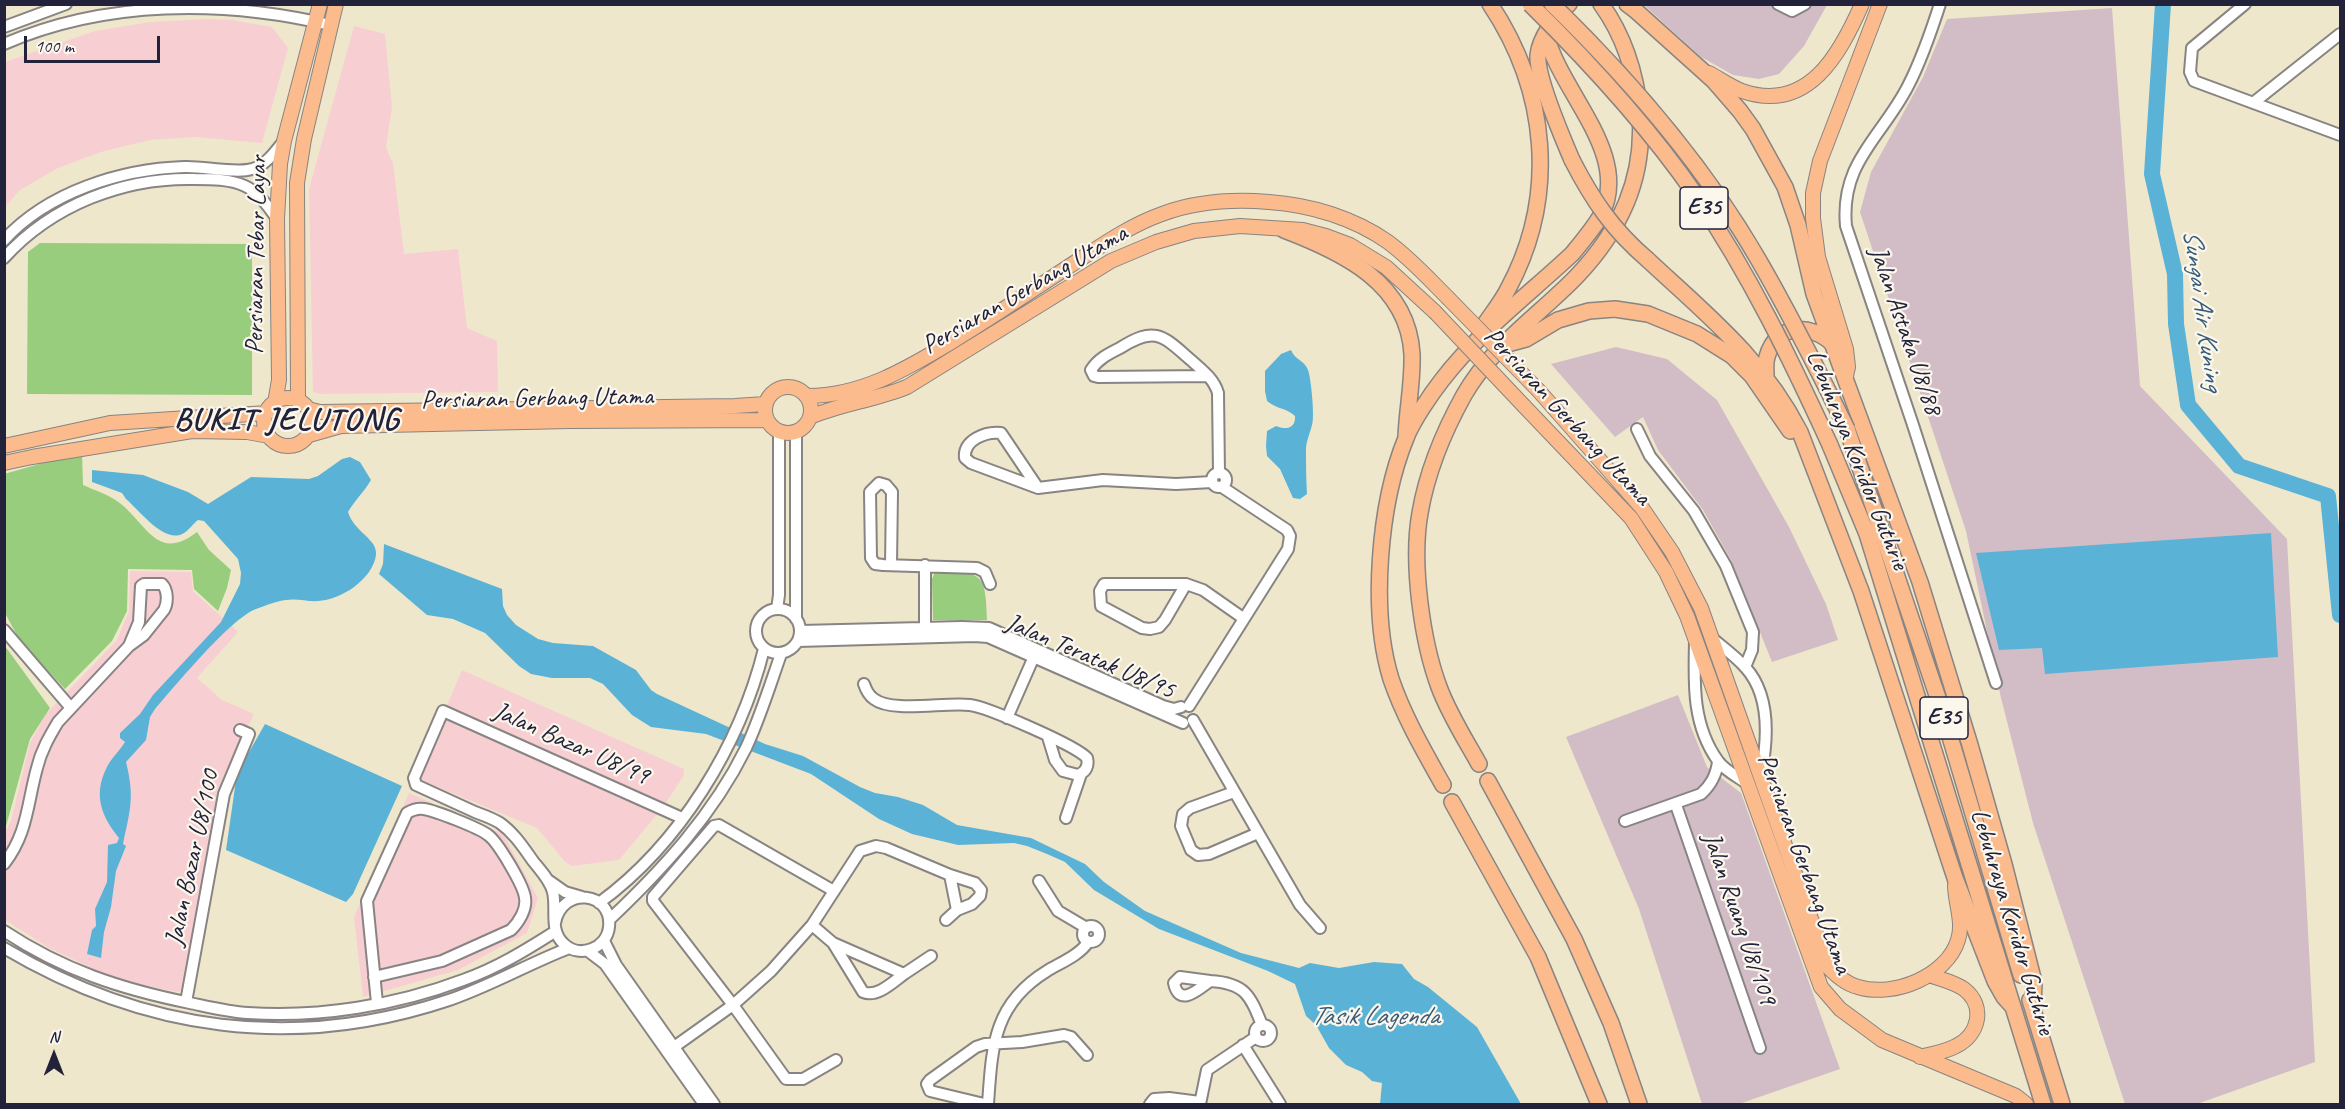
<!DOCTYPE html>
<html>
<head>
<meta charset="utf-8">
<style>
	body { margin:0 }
	#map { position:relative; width:2345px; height:1109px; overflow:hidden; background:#efe7cb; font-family:Caveat,sans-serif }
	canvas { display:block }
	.frame { position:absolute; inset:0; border:6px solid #22223b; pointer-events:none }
	.north { position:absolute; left:24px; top:1025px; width:60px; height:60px; -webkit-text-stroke:4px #fbf7ec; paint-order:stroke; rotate:0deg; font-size:16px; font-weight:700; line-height:24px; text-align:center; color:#22223b }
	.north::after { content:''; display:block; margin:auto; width:21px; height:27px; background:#22223b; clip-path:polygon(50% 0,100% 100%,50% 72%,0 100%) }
	.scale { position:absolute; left:24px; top:36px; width:136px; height:27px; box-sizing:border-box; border:3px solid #22223b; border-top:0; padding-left:8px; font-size:18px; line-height:21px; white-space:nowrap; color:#22223b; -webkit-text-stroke:4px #fbf7ec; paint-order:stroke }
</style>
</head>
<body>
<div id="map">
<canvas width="2345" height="1109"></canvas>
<div class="frame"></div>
<div class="north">N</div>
<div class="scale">100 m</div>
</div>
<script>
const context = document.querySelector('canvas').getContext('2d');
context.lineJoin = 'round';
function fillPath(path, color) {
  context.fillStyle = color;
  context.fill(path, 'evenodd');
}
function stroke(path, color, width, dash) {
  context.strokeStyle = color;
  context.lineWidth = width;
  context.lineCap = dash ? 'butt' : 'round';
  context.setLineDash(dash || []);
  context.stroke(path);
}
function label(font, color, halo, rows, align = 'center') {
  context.font = font + ' Caveat,sans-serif';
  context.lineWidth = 4.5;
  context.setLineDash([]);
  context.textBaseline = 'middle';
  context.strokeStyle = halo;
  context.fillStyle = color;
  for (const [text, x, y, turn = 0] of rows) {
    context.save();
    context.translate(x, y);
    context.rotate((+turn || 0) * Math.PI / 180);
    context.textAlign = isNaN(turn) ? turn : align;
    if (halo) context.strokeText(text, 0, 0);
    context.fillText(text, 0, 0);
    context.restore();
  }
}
fillPath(new Path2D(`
	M206 19 232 20 272 27 288 48 262 143 195 137 150 140 101 152 58 168 20 190 5 207V62L95 31 150 22Z
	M354 26 385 34 392 107 386 148 393 163 404 254 458 249 467 328 497 341 498 392 321 394 313 392 309 189Z
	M130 571 191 572 193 591 238 632 197 678 222 700 254 714 225 774 217 798 185 990 178 992 142 985 100 972 49 948 5 920 4 834 11 821 30 743 46 714 117 640 129 611Z
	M462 670 684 769V775L664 806 619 860 572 866 565 862 537 828 416 778Z
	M409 793 503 834 538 898 527 933 458 970 363 997 354 917Z`), '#f7cfd3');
fillPath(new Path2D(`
	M1644 5H1827L1804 46 1779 74 1759 79 1733 75 1701 57Z
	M2112 8 2140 386 2287 539 2315 1062 2197 1104H2125L2033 823 2001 698 1966 531 1860 212 1871 172 1923 77 1947 19Z
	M1616 347 1667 359 1717 400 1789 527 1826 604 1838 640 1772 662 1731 560 1703 510 1658 450 1643 417 1615 437 1551 364Z
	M1678 695 1707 767 1741 793 1840 1069 1739 1104H1702L1639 909 1566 737Z`), '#d2bdc7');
fillPath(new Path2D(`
	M40 243 252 244V395L27 394 28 252Z
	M82 452 83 485C94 490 107 494 117 501 146 521 156 564 197 532L209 550 231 570 227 588 218 611 194 589 192 570 128 569 127 611 112 641 65 689 20 641 5 613 4 474Z
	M935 572C981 572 986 571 987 620H933L932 579Z
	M5 646 50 708 30 739 5 830Z`), '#98cd7e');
fillPath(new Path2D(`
	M1291 350C1294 359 1305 361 1308 370 1311 378 1315 417 1312 425 1310 433 1307 439 1306 448 1306 463 1306 479 1307 494L1300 499 1293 498 1280 469 1267 456 1266 446 1267 431 1276 426C1285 430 1296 429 1295 416 1287 408 1276 409 1267 401L1265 391V371L1281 354Z
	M350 457 360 462 371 480C364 492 355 500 348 512 354 532 378 539 376 555 373 579 341 600 318 601 308 602 297 598 286 600 276 601 265 606 256 609 231 618 175 686 155 709L150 717 146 740 126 762C135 798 130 810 123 844L126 846 116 871 111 907 104 932 101 958 87 954 92 930 96 926 95 909 107 882 108 845 117 843 119 838C102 817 93 796 106 769 110 759 119 752 125 742L120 738V733L140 714 153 695 221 622 240 584 241 573 238 559 204 521 198 520C193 524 189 530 184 533 165 545 140 511 126 499L122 493 92 482V470L143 475 188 492 208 504 251 477 309 479 318 476 342 459Z
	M2271 533 2278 657 2045 674 2042 648 1999 650 1976 553Z
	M384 544 502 589 503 606 507 615 516 625 538 639 553 643 593 646 636 670 651 690 657 694 765 744 803 756 860 787 875 793 898 797 923 805 957 825 1031 838 1085 864 1104 882 1145 911 1241 953 1299 968 1310 963 1339 968 1374 962 1402 964 1414 979 1428 987 1477 1027 1521 1104H1380L1382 1083 1372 1081 1362 1072 1346 1065 1329 1048 1316 1025 1306 1016 1295 984 1268 971 1159 929 1094 890 1065 862 1047 854 1027 846 1014 843 958 845 912 834 879 819 811 774 706 734 651 727 632 715 603 684 590 678H552L531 674 519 666 485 633 453 619 427 615 379 574 383 564Z
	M265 724 402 786 353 894 346 902 226 850 237 773Z`), '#5ab3d7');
stroke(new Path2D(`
	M2163 4 2152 174 2175 274 2176 324 2188 405 2239 466 2328 496 2340 615`), '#5ab3d7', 16);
const minor = new Path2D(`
	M1778 4 1792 11 1805 4
	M1940 4C1931 32 1921 61 1908 86 1882 137 1840 162 1846 226L1913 425 1996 683
	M2245 4 2192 48 2190 72 2194 81 2340 135
	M4 27 66 4
	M4 44C106 0 223 0 330 25
	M2253 103 2340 34
	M4 240C48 192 121 169 184 167 203 166 236 174 252 169 265 166 275 152 283 142
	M4 258C52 205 124 177 195 179 211 179 230 179 245 186 258 192 269 207 277 219
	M1208 376 1098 377 1094 376 1091 370C1098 359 1108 354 1120 348 1156 325 1163 336 1192 361 1202 370 1214 379 1218 393L1219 473
	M1637 429 1650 456 1694 511 1726 566 1753 632 1752 650 1745 667
	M796 432V619
	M1212 480a7 7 0 1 1 14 0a7 7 0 1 1-14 0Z
	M1038 488 1001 433C986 431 963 440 965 458L971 463 1038 488 1103 480 1176 484 1212 482
	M891 565 892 492 886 485 879 483 870 492 871 558 875 564 883 565 977 568 985 572 990 584
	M1186 584 1165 620 1159 627 1150 629 1142 628 1101 606 1100 591 1104 584H1186L1203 590 1243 618
	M756 631a22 22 0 1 1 44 0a22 22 0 1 1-44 0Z
	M777 609 779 595V431
	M925 628V565
	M4 630 71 708
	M801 631 962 627 989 628 1163 706 1174 709 1181 707
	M1713 639C1724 648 1736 657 1745 667 1771 695 1768 739 1761 774
	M798 641 975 636 988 637 1183 723
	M1695 642C1694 683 1692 725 1718 761 1724 770 1738 777 1748 784
	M864 684C866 690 868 695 874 699 892 713 945 702 970 705 987 707 1077 746 1087 758 1089 766 1086 772 1078 775L1063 771 1055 760 1048 737
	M1189 706 1288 549 1290 536 1287 530 1222 487
	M1007 718 1036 652
	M1193 720 1300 905 1320 928
	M1234 792 1190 808 1183 814 1181 826 1191 850 1198 855 1209 854 1258 833
	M1676 805 1760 1048
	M1066 818 1081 774
	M1625 821 1701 794C1711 785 1716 776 1718 762
	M4 864C28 833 27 804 37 768 41 751 49 737 58 722L129 646 144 635 164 610C168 603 168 590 162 584H144L141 586 139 622 129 646
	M548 880 565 892 582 897
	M1039 881 1058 911 1085 927
	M834 891 719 825 714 826 653 897V901L733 1005 786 1079H803L836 1060
	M599 903C680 844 740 745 764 649
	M609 920C662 870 713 815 746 748 760 718 770 685 781 654
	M946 920 957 910
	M555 923C562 885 613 892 609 927 607 948 580 959 564 944 549 931 557 909 553 892 550 880 540 870 533 861 523 847 514 833 500 823 492 818 483 815 475 812 455 803 436 794 416 785L414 778 443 711 682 818
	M812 925 833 943 904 974C893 982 877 998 863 992L833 943
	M1083 934a8 8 0 1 1 16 0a8 8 0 1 1-16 0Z
	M4 931C63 970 121 989 190 1003 209 1007 229 1012 248 1013 319 1018 397 1005 463 980 497 968 526 950 556 931
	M604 941 616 965 714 1104
	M4 948C144 1031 294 1052 449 1000 490 986 528 964 569 948
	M588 951 605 964 704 1104
	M904 974 931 956
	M374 977 442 961 511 930C519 922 527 909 525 898 524 886 498 842 488 835 479 828 436 811 424 809 418 808 412 810 407 813L367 901 377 1003
	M1180 977 1210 981C1199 989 1179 1008 1174 983Z
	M1210 981C1245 983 1250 995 1262 1025
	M186 1002 224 794 249 734 240 730
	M1255 1033a8 8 0 1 1 16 0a8 8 0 1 1-16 0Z
	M1243 1045 1280 1104
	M667 1052 733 1005 771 971 812 925 860 851 876 846 886 848 950 875 975 883 981 890 980 896 972 904 957 910 950 875
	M984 1104 930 1091 927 1084 930 1080 976 1047 985 1044 1022 1042 1064 1035 1071 1037 1087 1055
	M988 1104C992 1047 993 1004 1047 971 1060 963 1080 955 1088 942
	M1150 1104 1154 1099 1169 1098 1200 1102
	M1200 1104 1207 1070 1256 1037`);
const major = new Path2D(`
	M1709 73C1720 79 1731 87 1742 91 1808 114 1840 54 1862 4
	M1846 376 1848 367 1846 349 1818 257 1813 218V193L1820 161 1880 4
	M765 410a23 23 0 1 1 46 0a23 23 0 1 1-46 0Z
	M1539 391 1642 508 1672 552 1701 608 1828 967C1837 976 1846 984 1858 987 1894 998 1947 976 1958 940 1964 922 1955 903 1955 885
	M807 396C862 396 908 368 953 341 992 317 1030 292 1068 267 1098 248 1128 226 1162 214 1197 201 1233 199 1269 202 1311 205 1354 218 1388 242 1410 258 1429 279 1448 298
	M264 422a24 24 0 1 1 48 0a24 24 0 1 1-48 0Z
	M298 400 297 183 304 139 336 4
	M275 403 279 380 277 219 280 164 284 141 320 4
	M1524 406 1631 518 1666 572 1687 616 1821 987 1840 1009 1882 1040 2016 1096 2026 1104
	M308 409 320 412 735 406 765 404
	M810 417C841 404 875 400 907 387L1111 261 1156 242 1194 231 1240 226 1303 230 1326 236 1350 245 1386 267 1435 312
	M309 435 341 426 570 421 767 420
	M4 446 110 423 267 413
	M4 463 32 457 192 431 247 432 269 436
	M1920 1057C1932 1054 1945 1052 1956 1046 1979 1035 1986 1006 1964 989 1954 982 1940 979 1929 975`);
const highway = new Path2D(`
	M1569 4C1556 16 1540 37 1538 55 1536 76 1563 139 1572 160
	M1627 4 1635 10 1714 81 1740 111 1753 129 1785 187 1798 225 1814 294 1920 582 1970 745 2004 864 2034 982 2033 1010
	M1284 230C1342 252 1408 283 1412 354 1413 382 1407 409 1406 437
	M1648 260C1707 315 1762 358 1800 432L1861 591 1955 878 1995 981 2004 997 2013 1007
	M1485 324C1493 312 1502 301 1508 289 1558 196 1548 91 1490 4
	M1500 346 1526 339 1558 320 1589 311 1615 309 1648 314 1697 334 1732 356 1752 376 1790 431
	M1766 376C1766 370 1765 363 1767 357 1776 323 1811 323 1833 344
	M1847 429 1942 710 2021 975
	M1830 445 1867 534 2043 1104
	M1479 764C1465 739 1449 714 1439 687 1422 641 1411 563 1420 513 1427 472 1444 431 1464 395 1492 346 1538 316 1576 277 1620 231 1645 179 1640 114 1636 74 1625 37 1601 4
	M1488 781 1574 939 1611 1023 1639 1104
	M1443 785C1424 751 1404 717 1391 679 1370 611 1379 504 1406 438 1412 422 1431 394 1442 380 1479 332 1528 295 1572 254 1582 242 1592 230 1600 217 1634 155 1559 92 1546 34
	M1452 802 1538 957 1599 1104
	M2030 1000 2062 1104`);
stroke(minor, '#888483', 14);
stroke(major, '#888483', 16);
stroke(highway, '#888483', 18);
stroke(minor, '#fff', 10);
stroke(major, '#fbbb8d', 14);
stroke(highway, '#fbbb8d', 15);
const majorBridge = new Path2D(`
	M1448 298 1539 391
	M1435 312 1524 406`);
const highwayBridge = new Path2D(`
	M1530 4C1591 64 1649 127 1697 197 1750 275 1791 360 1830 445
	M1552 4C1630 80 1703 164 1758 259 1790 314 1819 372 1847 429
	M1572 160C1593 201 1613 230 1648 260`);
stroke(majorBridge, '#888483', 16, []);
stroke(highwayBridge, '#888483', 18, []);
stroke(majorBridge, '#fbbb8d', 14);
stroke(highwayBridge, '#fbbb8d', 15);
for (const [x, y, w] of [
	[1704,208,48],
	[1944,718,48]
]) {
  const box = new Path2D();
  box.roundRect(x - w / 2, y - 21, w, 42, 4.5);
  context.fillStyle = '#fbf7ec';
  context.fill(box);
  stroke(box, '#22223b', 1.5);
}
label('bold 24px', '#22223b', null, [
	["E35",1704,208],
	["E35",1944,718]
]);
label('26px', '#22223b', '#fbf7ec', [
	["Persiaran Tebar Layar",257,255,-89],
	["Persiaran Gerbang Utama",1025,290,-30],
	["Jalan Astaka U8/88",1905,331,71],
	["Persiaran Gerbang Utama",537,399,-1],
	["Persiaran Gerbang Utama",1567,417,47],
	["Lebuhraya Koridor Guthrie",1857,460,68],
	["Jalan Teratak U8/95",1090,657,23],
	["Jalan Bazar U8/99",571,744,24],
	["Jalan Bazar U8/100",193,858,-78],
	["Persiaran Gerbang Utama",1804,864,70],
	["Jalan Ruang U8/109",1739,919,71],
	["Lebuhraya Koridor Guthrie",2012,922,73]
]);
label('italic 27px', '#385c79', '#fbf7ec', [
	["Sungai Air Kuning",2202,310,82],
	["Tasik Lagenda",1375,1017]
]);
context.letterSpacing = '1.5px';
label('bold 32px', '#22223b', '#fbf7ec', [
	["BUKIT JELUTONG",287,421]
]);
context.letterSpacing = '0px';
</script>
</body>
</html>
